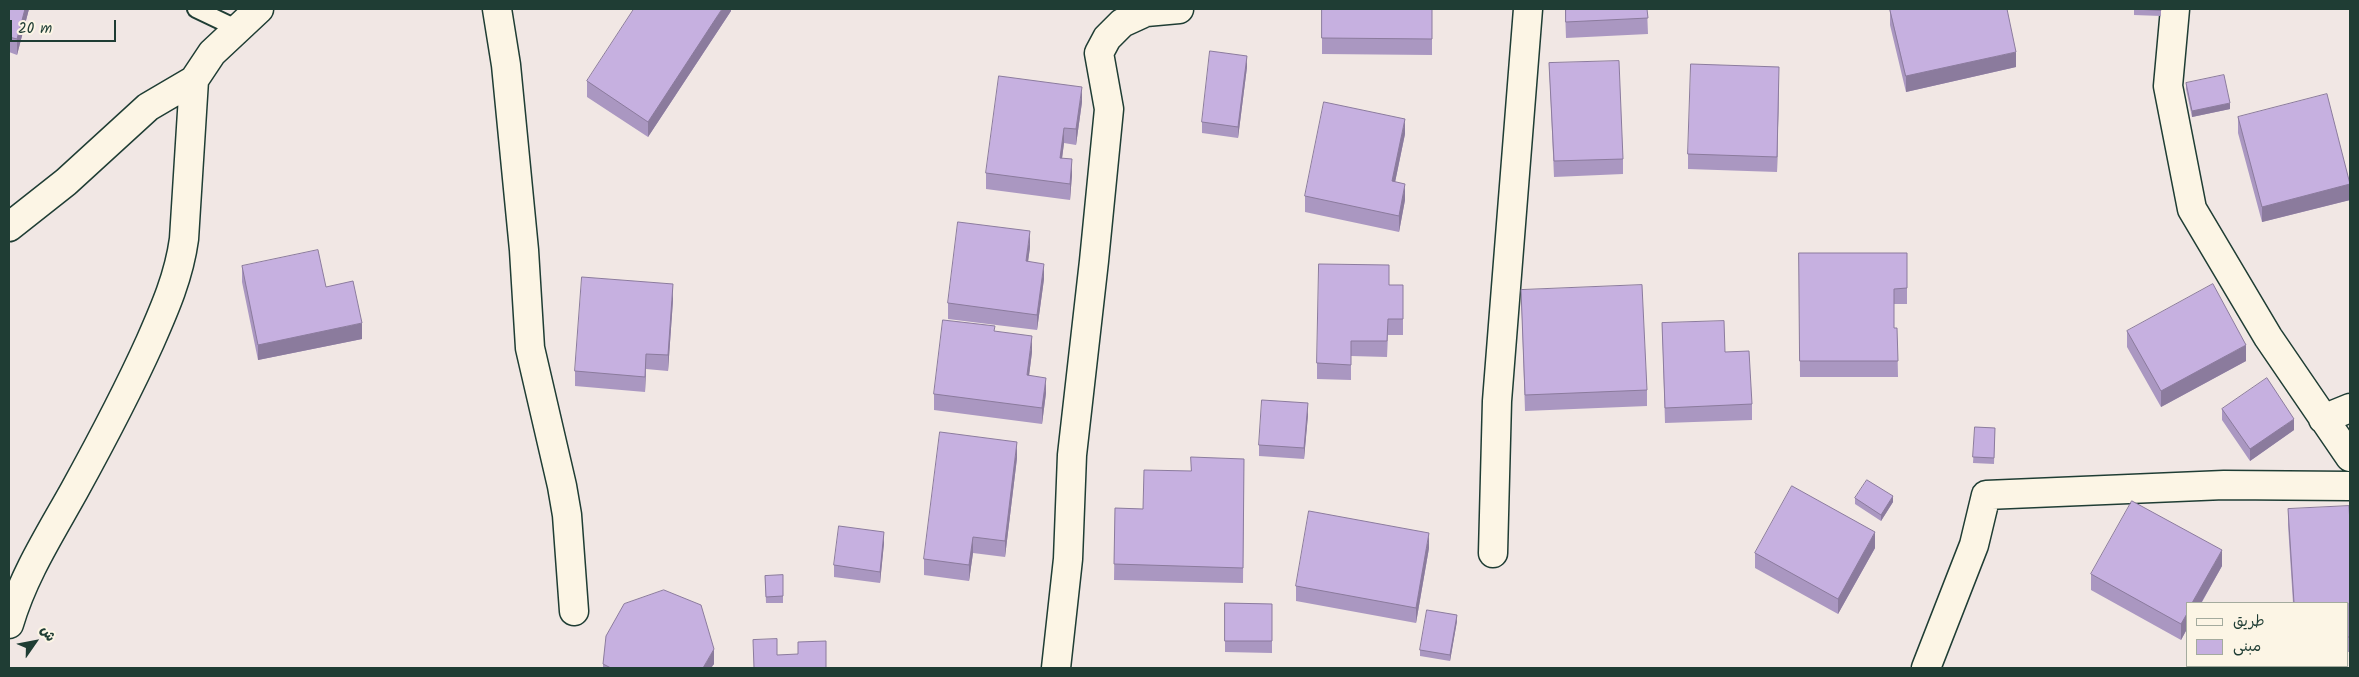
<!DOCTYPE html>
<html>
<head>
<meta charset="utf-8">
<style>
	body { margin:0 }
	#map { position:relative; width:2359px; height:677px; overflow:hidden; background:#f1e7e4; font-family:Kalam,"Playpen Sans Arabic",sans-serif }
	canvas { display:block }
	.frame { position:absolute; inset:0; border:10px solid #1f3d34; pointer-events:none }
	.legend { position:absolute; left:2186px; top:602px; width:162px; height:65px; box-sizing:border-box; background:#fcf5e5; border:1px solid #a4ab9e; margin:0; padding:6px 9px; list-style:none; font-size:15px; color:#1f3d34 }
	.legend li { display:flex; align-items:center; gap:10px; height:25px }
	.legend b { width:25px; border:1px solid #a4ab9e }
	.north { position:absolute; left:10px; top:617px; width:50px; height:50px; -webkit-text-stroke:4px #fcf5e5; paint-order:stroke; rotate:57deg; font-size:14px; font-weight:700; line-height:20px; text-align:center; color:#1f3d34 }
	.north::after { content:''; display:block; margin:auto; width:18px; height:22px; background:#1f3d34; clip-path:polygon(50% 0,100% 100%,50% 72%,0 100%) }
	.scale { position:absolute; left:10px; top:20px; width:106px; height:22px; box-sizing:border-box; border:2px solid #1f3d34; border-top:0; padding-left:6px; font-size:15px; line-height:18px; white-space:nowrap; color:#1f3d34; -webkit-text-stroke:4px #fcf5e5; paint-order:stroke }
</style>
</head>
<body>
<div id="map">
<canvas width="2359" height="677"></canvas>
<div class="frame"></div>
<ul class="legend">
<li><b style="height:6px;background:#fcf5e5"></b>طريق</li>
<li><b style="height:14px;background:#c6b0e0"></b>مبنى</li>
</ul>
<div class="north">ش</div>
<div class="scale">20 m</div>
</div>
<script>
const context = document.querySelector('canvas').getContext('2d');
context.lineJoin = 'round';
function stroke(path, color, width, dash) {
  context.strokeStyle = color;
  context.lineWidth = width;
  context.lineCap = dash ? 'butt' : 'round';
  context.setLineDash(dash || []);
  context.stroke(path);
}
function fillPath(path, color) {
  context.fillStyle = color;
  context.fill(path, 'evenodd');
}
const lane = new Path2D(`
	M196 9 238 29`);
const street = new Path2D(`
	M497 9 506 65 524 250 530 348 562 486 567 515 574 611
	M2175 9 2168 86 2192 209 2268 337 2350 457
	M9 227 66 182 148 107 194 80 212 53 259 9
	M2323 419 2350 408
	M1493 553 1497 401 1528 9
	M9 624C23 576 50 534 74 491 101 442 127 393 150 342 165 308 179 276 184 239L194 80
	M1056 668 1068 559 1072 455 1094 261 1109 109 1099 53 1107 38 1122 23 1146 12 1179 9
	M1926 668 1974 545 1986 495 2224 485 2350 486`);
stroke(lane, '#1f3d34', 20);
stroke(street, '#1f3d34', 31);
stroke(lane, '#fcf5e5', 16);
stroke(street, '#fcf5e5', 28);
fillPath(new Path2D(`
	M9 9H29L17 55 9 52Z
	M731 9V11L648 137 587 97V81Z
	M1322 9H1432V55L1322 54Z
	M1565 9H1647L1648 34 1566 38Z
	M1890 9 2016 67 1906 92 1890 25Z
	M2134 9H2161V16L2134 15Z
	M1549 63 1623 159V174L1554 177Z
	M1247 67 1238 138 1202 133V122Z
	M1779 83 1777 172 1688 169V154Z
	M2186 83 2230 109 2192 117 2186 89Z
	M1082 102 1076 145 1064 143 1062 158 1072 175 1070 200 986 189V173Z
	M2238 117 2350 182V200L2262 222 2238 133Z
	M1405 134 1395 182 1405 200 1399 232 1305 212V196Z
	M1030 247 1028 261 1044 279 1037 330 948 319V303Z
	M1799 253H1907V304H1894V328H1897L1898 377H1800Z
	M242 266 362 339 258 360 242 282Z
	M1389 285H1403V335H1388L1387 357 1351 356V380L1317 379V363Z
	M1521 290 1647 390V406L1525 411Z
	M673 300 668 371 646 369 645 392 575 386V371Z
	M1662 323 1725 352 1752 404V420L1665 423Z
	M2127 331 2246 361 2161 407 2127 347Z
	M1032 352 1029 376 1046 393 1042 424 934 410V394Z
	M2222 409 2294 430 2250 461 2222 420Z
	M1308 415 1304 459 1259 456V445Z
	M1975 427 1995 428 1994 464 1973 463Z
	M1017 458 1005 557 973 553 969 581 924 575V559Z
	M1244 459 1243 583 1114 580 1115 508 1143 509 1191 471Z
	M1855 498 1893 502 1881 521 1855 504Z
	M2288 509 2350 524V652H2348V603H2293L2288 525Z
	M884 543 880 583 834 577V565Z
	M1429 548 1416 623 1296 601V586Z
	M1875 548 1838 614 1755 568V553Z
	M2222 566 2181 640 2091 590V574Z
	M783 575V603H766L765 576Z
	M1225 603 1272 604V653L1225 652Z
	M1457 621 1450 661 1420 656V650Z
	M603 664H714L711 668H603Z`), '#aa97c1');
fillPath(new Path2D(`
	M25 9H29L17 55V39Z
	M722 9H731V11L648 137V122Z
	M2016 52V67L1906 92V76Z
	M1247 56V67L1238 138V127Z
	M1779 67V83L1777 172V157Z
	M1082 87V102L1076 145V129Z
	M2230 103V109L2192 117V111Z
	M1405 119V134L1392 197V181Z
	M1064 128V143L1060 174V158Z
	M1072 159V175L1070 200V184Z
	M1405 184V200L1399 232V216Z
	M2350 184V200L2262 222V207Z
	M1030 231V247L1026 277V261Z
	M1044 264V279L1037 330V315Z
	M673 284V300L668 371V355Z
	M362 323V339L258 360V345Z
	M1032 336V352L1027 391V375Z
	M2246 345V361L2161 407V391Z
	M646 354V369L645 392V377Z
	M1046 378V393L1042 424V408Z
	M1308 403V415L1304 459V448Z
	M2294 419V430L2250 461V449Z
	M1017 442V458L1005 557V541Z
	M1893 496V502L1881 521V515Z
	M884 532V543L880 583V572Z
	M1875 532V548L1838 614V599Z
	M1429 533V548L1416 623V608Z
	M973 537V553L969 581V565Z
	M2222 550V566L2201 603H2192Z
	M2188 612V627L2181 640V624Z
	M1457 615V621L1450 661V655Z
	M714 649V664L711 668H703Z`), '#8b7b9d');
const building = new Path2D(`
	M9 9H25L17 39 9 37Z
	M634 9H722L648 122 587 81Z
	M1322 9H1432V39L1322 38Z
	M1566 9H1647L1648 18 1566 22Z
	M1890 9H2007L2016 52 1906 76Z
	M2134 9H2161V10Z
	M1210 51 1247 56 1238 127 1202 122Z
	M1619 61 1623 159 1554 161 1549 63Z
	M1691 64 1779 67 1777 157 1688 154Z
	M2224 75 2230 103 2192 111 2186 83Z
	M999 76 1082 87 1076 129 1064 128 1060 158 1072 159 1070 184 986 173Z
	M2327 94 2350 184 2262 207 2238 117Z
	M1324 102 1405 119 1392 181 1405 184 1399 216 1305 196Z
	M958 222 1030 231 1026 261 1044 264 1037 315 948 303Z
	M318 250 326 287 353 281 362 323 258 345 242 266Z
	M1799 253H1907V288L1894 289V328H1897L1898 361H1800Z
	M1319 264 1389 265V285H1403V319H1388L1387 341H1351V365L1317 363Z
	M582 277 673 284 668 355 646 354 645 377 575 371Z
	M2213 284 2246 345 2161 391 2127 331Z
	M1642 285 1647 390 1525 395 1521 290Z
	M943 320 995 326 994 331 1032 336 1027 375 1046 378 1042 408 934 394Z
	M1724 321 1725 352 1749 351 1752 404 1665 408 1662 323Z
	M2267 378 2294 419 2250 449 2222 409Z
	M1262 400 1308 403 1304 448 1259 445Z
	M1975 427 1995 428 1994 458 1973 457Z
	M940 432 1017 442 1005 541 973 537 969 565 924 559Z
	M1191 457 1244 459 1243 568 1114 564 1115 508 1143 509 1144 470 1191 471Z
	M1867 480 1893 496 1881 515 1855 498Z
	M1792 486 1875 532 1838 599 1755 553Z
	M2132 501 2222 550 2192 603H2188V612L2181 624 2091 574Z
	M2349 506 2350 524V637H2348V603H2294L2288 509Z
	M1309 511 1429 533 1416 608 1296 586Z
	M839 526 884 532 880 572 834 565Z
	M783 575V596L766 597 765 576Z
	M664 590 701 605 714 649 703 668H611L603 664 606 636 624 604Z
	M1225 603 1272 604V641H1225Z
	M1427 610 1457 615 1450 655 1420 650Z
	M777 639V655L798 654V642L826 641V668H754L753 640Z`);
fillPath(building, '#c6b0e0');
stroke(building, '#8b7b9d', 1);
</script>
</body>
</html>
